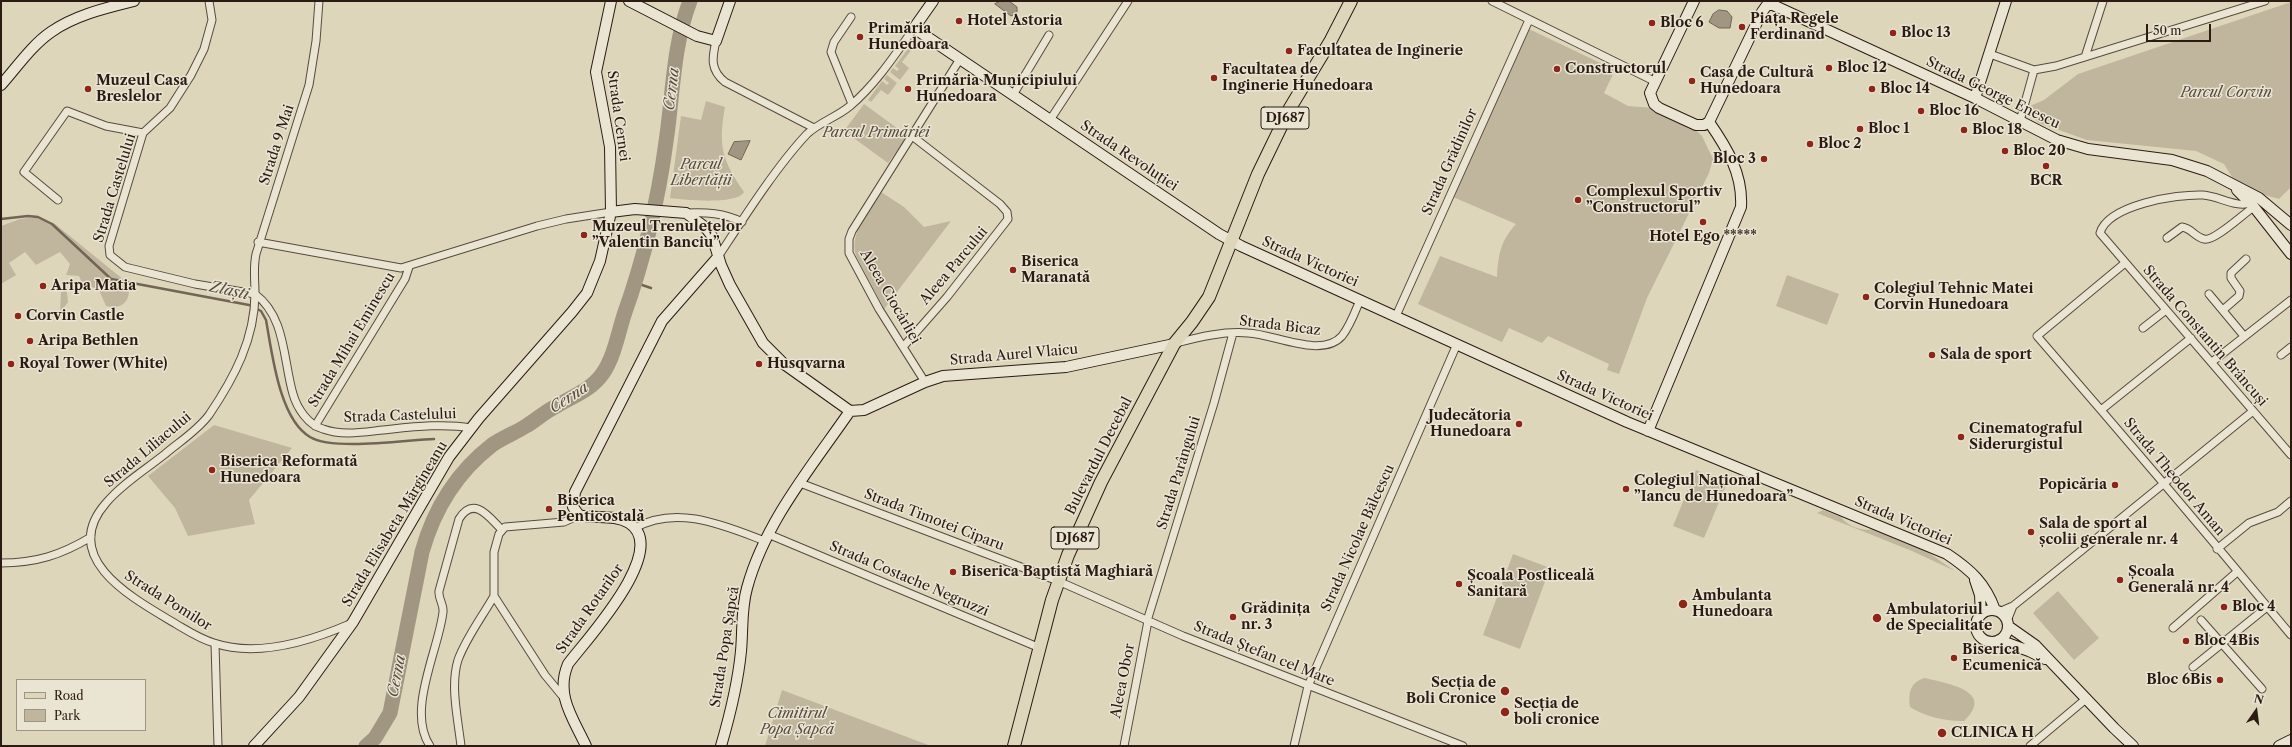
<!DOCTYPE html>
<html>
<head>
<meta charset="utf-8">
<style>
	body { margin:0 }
	#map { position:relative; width:2292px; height:747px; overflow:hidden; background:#ded6bb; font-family:"Libre Caslon Text",serif }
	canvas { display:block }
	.frame { position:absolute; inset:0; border:2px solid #2b1b13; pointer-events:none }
	.legend { position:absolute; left:16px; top:679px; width:130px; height:52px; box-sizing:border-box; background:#eae4d3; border:1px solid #9e9486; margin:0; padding:5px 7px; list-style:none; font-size:12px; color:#2b1b13 }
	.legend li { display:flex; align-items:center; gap:8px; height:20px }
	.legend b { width:20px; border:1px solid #9e9486 }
	.north { position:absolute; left:2236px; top:691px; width:40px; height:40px; -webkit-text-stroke:3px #eae4d3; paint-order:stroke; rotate:14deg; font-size:11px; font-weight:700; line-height:16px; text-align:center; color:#2b1b13 }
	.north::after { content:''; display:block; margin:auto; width:14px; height:18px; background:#2b1b13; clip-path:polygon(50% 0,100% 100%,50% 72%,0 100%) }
	.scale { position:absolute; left:2146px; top:24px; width:65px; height:18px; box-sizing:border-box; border:2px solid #2b1b13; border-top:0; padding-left:5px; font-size:12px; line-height:14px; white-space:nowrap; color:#2b1b13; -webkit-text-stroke:3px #eae4d3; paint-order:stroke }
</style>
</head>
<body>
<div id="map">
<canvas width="2292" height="747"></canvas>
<div class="frame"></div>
<ul class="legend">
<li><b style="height:5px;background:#ded6bb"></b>Road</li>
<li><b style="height:11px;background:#c0b69e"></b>Park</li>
</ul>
<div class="north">N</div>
<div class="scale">50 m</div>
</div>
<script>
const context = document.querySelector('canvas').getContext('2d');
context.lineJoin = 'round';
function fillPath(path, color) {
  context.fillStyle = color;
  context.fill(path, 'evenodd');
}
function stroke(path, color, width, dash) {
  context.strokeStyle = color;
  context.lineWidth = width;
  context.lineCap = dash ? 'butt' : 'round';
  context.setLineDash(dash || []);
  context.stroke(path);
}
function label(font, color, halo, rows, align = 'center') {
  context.font = font + ' "Libre Caslon Text",serif';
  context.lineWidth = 3;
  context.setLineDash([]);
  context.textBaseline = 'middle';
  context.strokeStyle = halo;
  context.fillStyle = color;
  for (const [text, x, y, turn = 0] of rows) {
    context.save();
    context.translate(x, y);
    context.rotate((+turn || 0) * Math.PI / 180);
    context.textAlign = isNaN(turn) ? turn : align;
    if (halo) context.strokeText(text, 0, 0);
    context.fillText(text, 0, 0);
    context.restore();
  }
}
fillPath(new Path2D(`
	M2291 2V187L2279 199 2261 194 2232 177 2224 164 2196 151 2087 140 2039 123 2023 109 2044 100 2078 74Z
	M1529 29 1615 70 1604 93 1628 106 1654 108 1695 129 1702 136 1713 159 1709 173 1647 298 1619 374 1607 370 1609 364 1548 336 1542 343 1509 328 1502 342 1418 304 1440 256 1497 277C1498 255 1501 240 1516 224L1453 197Z
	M910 46 913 48 902 62 909 68 900 80 890 72 893 68 897 71 899 69 895 66Z
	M887 75 897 83 888 95 881 90 871 102 868 100 882 81 887 85 889 83 884 79Z
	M706 101 725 107C718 146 722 160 744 192 737 205 685 200 670 198L681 116 701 120Z
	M864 104 908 136 888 163 844 131Z
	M881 192 904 207 924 227 951 221 884 309 856 256C849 232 869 212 881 192Z
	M38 217 55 224 124 280 129 292C128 305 118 309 106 306L99 290 82 283 79 276 66 275 70 264 60 252 36 265 25 252 9 263 16 275 1 284V226L20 219Z
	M1787 275 1839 294 1827 325 1776 306Z
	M66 285 68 302 60 313 61 291Z
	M214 425 292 448 249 500 255 524 188 536 175 508 148 476Z
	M1696 470 1727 483 1704 538 1673 526Z
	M1823 510 1841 517C1847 526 1863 532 1874 529L1926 551 1955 571 1912 551 1817 513Z
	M1513 554 1550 568 1520 649 1483 635Z
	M2058 591 2099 638 2074 660 2033 613Z
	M1925 678C1944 683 1997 690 1964 721 1947 722 1924 716 1910 707 1908 693 1910 682 1925 678Z
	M782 690 931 746H765Z`), '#c0b69e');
const water = new Path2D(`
	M1001 1H1009L1017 7V13L1011 16 995 4Z
	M1719 10 1727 11 1732 17 1730 28H1719L1709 22 1713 14Z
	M750 141 741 160 728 154 734 142Z`);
fillPath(water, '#a19682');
stroke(water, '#726556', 1);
stroke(new Path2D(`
	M1 219 28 216 38 217 52 224 111 279 249 305 261 311 266 320C272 352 279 419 310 437 333 451 406 440 434 439
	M636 283 651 288`), '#726556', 2.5);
stroke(new Path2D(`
	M366 746 375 738 390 713 422 552C434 509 456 473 492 445 502 438 515 433 526 426 535 421 543 413 553 408 570 397 591 391 603 373 614 357 618 334 624 315 644 259 658 201 666 142 673 95 673 45 690 1`), '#a19682', 15);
const street = new Path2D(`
	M209 1 212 20 204 49 191 75 170 108 143 133 109 246 110 255 125 267 195 284 255 294C286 317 283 360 293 394 297 408 308 425 323 429 342 436 364 432 383 430 412 427 443 423 471 428
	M319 1 316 41 309 85 256 254C253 268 255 280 255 293 255 339 234 378 209 415 197 431 179 442 165 454 145 470 122 484 106 503 57 559 136 600 176 624 188 631 200 639 214 643 258 658 311 641 352 623
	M1492 1 1654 81
	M851 17 834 42 831 52 852 104
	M716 41C712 58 710 70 725 82L814 128
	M1990 54 2034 70
	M2085 57 2103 1
	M1013 95 1049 35
	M1050 120 1128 1
	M2020 121 2034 70 2056 66 2265 1
	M58 200 24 172 67 111 106 126 143 133
	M2251 203C2235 208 2219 196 2203 195 2176 194 2108 205 2100 233L2291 455
	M686 213C706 212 724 213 742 222
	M2167 238 2182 227C2191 228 2195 237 2204 239 2214 242 2244 213 2254 207
	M258 242 401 268 537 226 566 219 611 212
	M718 257C743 219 776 167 807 134 820 122 837 117 850 106 875 85 895 55 914 28
	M2125 263 2037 336C2123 435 2207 534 2291 635
	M2209 294 2244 336
	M2223 310 2239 296 2240 291 2231 278V273L2246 259
	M1396 316 1529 20
	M2143 328 2166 310
	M1176 343C1199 337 1224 331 1248 333 1274 334 1322 359 1342 336 1350 326 1355 312 1360 300
	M903 347 947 297 1008 219 1007 212 1000 204 912 136
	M2281 355 2291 347
	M2212 362 2291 300
	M925 382 879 309 849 253V239L852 231 960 59
	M2101 410 2191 338
	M315 426 405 279 409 267
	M800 483 1058 581 1183 636 1463 746
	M635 528C677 504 725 526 765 541
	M768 534 1040 648
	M2217 549 2249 523 2278 512 2291 501
	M1 563C36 563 61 555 91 537
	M1999 612 2013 606 2033 590 2253 411
	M2201 620 2262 689
	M1147 621 1214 403 1233 333
	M2007 621 2013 606
	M2173 628 2237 572
	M215 644 218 746
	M2193 667 2267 607
	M564 698 545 675 494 596V552L499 534 505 527 564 522 579 515
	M430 746C406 711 439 649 443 612 444 604 438 599 439 591L459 519C474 495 489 517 502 530
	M461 746C458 719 450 686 458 660 466 638 482 617 494 596
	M1124 746 1148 621
	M1294 746 1308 686 1457 344
	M2030 746 2087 698`);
const secondary = new Path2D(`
	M629 1 697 36 716 41 730 1
	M933 1 914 28 1219 234 1241 246 1627 422 1947 554C1971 570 1985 583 1995 610
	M1694 1 1650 93 1654 104 1659 108 1696 125H1704L1709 122 1762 12 1767 5H1773L1975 98 2057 140 2088 149 2172 160 2207 171 2259 198 2291 225
	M1 85C17 67 32 45 51 32 75 15 106 8 134 1
	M1975 98 2006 1
	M2237 190 2254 207 2291 254
	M611 212 635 209 686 213 705 227 712 236 721 265 730 285 763 343 784 364 850 411 864 410 925 382 943 376 1066 367 1174 344
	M1648 431 1741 207C1743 174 1727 148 1709 122
	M1975 580 1980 595 1981 614
	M1976 626a16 16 0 1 1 32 0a16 16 0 1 1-32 0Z
	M2008 626 2035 645 2114 728 2133 746
	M1999 640 2029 651 2045 659
	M254 746 299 697 353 622 449 457 479 418 572 312 587 293 600 261 611 212 610 147 596 72 611 1
	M586 746C573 718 555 695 568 664 586 640 671 549 629 523 615 514 594 519 579 515L573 507 575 492 662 321 718 257
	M721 746C730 715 738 683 741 651 743 630 741 609 747 588 765 522 812 466 850 411
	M2279 746 2291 740`);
const primary = new Path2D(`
	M1014 746 1052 600 1068 555 1101 482 1174 344 1192 322 1209 297 1258 174 1290 108 1331 40 1351 1`);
stroke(street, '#584a3d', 9);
stroke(secondary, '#2b1b13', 12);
stroke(primary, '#2b1b13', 14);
stroke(street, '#eae4d3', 7);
stroke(secondary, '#eae4d3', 10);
stroke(primary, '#ded6bb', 12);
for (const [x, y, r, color] of [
	[959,21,4,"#8f2418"],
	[1652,23,4,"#8f2418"],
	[1742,27,4,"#8f2418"],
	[1893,33,4,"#8f2418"],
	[860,37,4,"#8f2418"],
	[1289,51,4,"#8f2418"],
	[1829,68,4,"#8f2418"],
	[1557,69,4,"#8f2418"],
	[1214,78,4,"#8f2418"],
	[1692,81,4,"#8f2418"],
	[88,89,4,"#8f2418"],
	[908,89,4,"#8f2418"],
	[1872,89,4,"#8f2418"],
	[1921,111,4,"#8f2418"],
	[1860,129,4,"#8f2418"],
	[1964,130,4,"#8f2418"],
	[1810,144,4,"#8f2418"],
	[2005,151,4,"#8f2418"],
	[1764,159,4,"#8f2418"],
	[2046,166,4,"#8f2418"],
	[1578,200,4,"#8f2418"],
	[1703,222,4,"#8f2418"],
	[584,235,4,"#8f2418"],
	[1013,270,4,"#8f2418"],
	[43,286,4,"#8f2418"],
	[1866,297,4,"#8f2418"],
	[18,316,4,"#8f2418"],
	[30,341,4,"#8f2418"],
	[1932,355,4,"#8f2418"],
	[11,364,4,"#8f2418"],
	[759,364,4,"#8f2418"],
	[1519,424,4,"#8f2418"],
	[1961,437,4,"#8f2418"],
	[212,470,4,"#8f2418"],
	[2115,485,4,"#8f2418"],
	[1626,489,4,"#8f2418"],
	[549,509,4,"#8f2418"],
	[2031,532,4,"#8f2418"],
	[953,572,4,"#8f2418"],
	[2120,580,4,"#8f2418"],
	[1459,584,4,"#8f2418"],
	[1683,604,5,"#8f2418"],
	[2224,607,4,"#8f2418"],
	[1233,617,4,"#8f2418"],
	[1877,618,5,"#8f2418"],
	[2186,641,4,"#8f2418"],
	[1954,658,4,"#8f2418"],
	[2220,680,4,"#8f2418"],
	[1505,691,5,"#8f2418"],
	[1505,712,5,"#8f2418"],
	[1942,733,5,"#8f2418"]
]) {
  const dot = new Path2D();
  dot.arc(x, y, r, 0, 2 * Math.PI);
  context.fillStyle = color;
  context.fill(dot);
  stroke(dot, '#eae4d3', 1.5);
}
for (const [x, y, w] of [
	[1285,118,48],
	[1075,538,48]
]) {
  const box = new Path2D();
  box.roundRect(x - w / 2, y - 11, w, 22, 3);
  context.fillStyle = '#eae4d3';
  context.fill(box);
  stroke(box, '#2b1b13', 1);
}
label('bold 13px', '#2b1b13', null, [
	["DJ687",1285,118],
	["DJ687",1075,538]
]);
label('bold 14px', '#2b1b13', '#eae4d3', [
	["Piața Regele",1750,19],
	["Ferdinand",1750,35],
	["Hotel Astoria",967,21],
	["Bloc 6",1660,23],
	["Primăria",868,29],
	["Hunedoara",868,45],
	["Bloc 13",1901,33],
	["Facultatea de Inginerie",1297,51],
	["Bloc 12",1837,68],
	["Constructorul",1565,69],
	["Facultatea de",1222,70],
	["Inginerie Hunedoara",1222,86],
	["Casa de Cultură",1700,73],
	["Hunedoara",1700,89],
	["Muzeul Casa",96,81],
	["Breslelor",96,97],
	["Primăria Municipiului",916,81],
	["Hunedoara",916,97],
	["Bloc 14",1880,89],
	["Bloc 16",1929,111],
	["Bloc 1",1868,129],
	["Bloc 18",1972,130],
	["Bloc 2",1818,144],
	["Bloc 20",2013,151],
	["Bloc 3",1756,159,"right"],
	["BCR",2046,181,"center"],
	["Complexul Sportiv",1586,192],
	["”Constructorul”",1586,208],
	["Muzeul Trenulețelor",592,227],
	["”Valentin Banciu”",592,243],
	["Hotel Ego *****",1703,237,"center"],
	["Biserica",1021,262],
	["Maranată",1021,278],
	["Aripa Matia",51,286],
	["Colegiul Tehnic Matei",1874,289],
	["Corvin Hunedoara",1874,305],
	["Corvin Castle",26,316],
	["Aripa Bethlen",38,341],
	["Sala de sport",1940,355],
	["Royal Tower (White)",19,364],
	["Husqvarna",767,364],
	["Judecătoria",1511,416,"right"],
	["Hunedoara",1511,432,"right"],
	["Cinematograful",1969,429],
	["Siderurgistul",1969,445],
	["Biserica Reformată",220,462],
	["Hunedoara",220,478],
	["Colegiul Național",1634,481],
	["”Iancu de Hunedoara”",1634,497],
	["Popicăria",2107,485,"right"],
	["Biserica",557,501],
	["Penticostală",557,517],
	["Sala de sport al",2039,524],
	["școlii generale nr. 4",2039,540],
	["Biserica Baptistă Maghiară",961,572],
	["Școala",2128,572],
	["Generală nr. 4",2128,588],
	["Școala Postliceală",1467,576],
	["Sanitară",1467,592],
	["Ambulanta",1692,596],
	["Hunedoara",1692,612],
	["Bloc 4",2232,607],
	["Grădinița",1241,609],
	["nr. 3",1241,625],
	["Ambulatoriul",1886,610],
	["de Specialitate",1886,626],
	["Bloc 4Bis",2194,641],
	["Biserica",1962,650],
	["Ecumenică",1962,666],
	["Bloc 6Bis",2212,680,"right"],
	["Secția de",1496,683,"right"],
	["Boli Cronice",1496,699,"right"],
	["Secția de",1514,704],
	["boli cronice",1514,720],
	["CLINICA H",1951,733]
], 'left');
label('14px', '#2b1b13', '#eae4d3', [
	["Strada George Enescu",1993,93,26],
	["Strada Cernei",618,116,82],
	["Strada 9 Mai",277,145,-72],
	["Strada Revoluției",1129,156,34],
	["Strada Grădinilor",1450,162,-66],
	["Strada Castelului",115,188,-73],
	["Strada Victoriei",1310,262,24],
	["Aleea Parcului",954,266,-50],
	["Aleea Ciocârliei",890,297,60],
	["Strada Bicaz",1280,326,7],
	["Strada Constantin Brâncuși",2205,336,49],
	["Strada Mihai Eminescu",352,340,-59],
	["Strada Aurel Vlaicu",1014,355,-5],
	["Strada Victoriei",1605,396,24],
	["Strada Castelului",400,416,-2],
	["Strada Liliacului",148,450,-40],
	["Bulevardul Decebal",1099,456,-63],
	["Strada Parângului",1179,473,-73],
	["Strada Theodor Aman",2174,477,50],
	["Strada Timotei Ciparu",934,520,21],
	["Strada Victoriei",1903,521,23],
	["Strada Elisabeta Mărgineanu",395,524,-59],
	["Strada Nicolae Bălcescu",1358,538,-66],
	["Strada Costache Negruzzi",909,579,23],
	["Strada Pomilor",168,601,32],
	["Strada Rotarilor",590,609,-55],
	["Strada Popa Șapcă",725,647,-81],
	["Strada Ștefan cel Mare",1264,654,22],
	["Aleea Obor",1123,681,-79]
]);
label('italic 14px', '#584a3d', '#eae4d3', [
	["Parcul Corvin",2226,93],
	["Parcul Primăriei",876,133],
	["Parcul",701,165],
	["Libertății",701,181],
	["Cimitirul",797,714],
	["Popa Șapcă",797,730]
]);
label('italic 15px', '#5a4c3f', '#eae4d3', [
	["Cerna",672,89,-83],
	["Zlaști",229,291,12],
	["Cerna",569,398,-33],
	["Cerna",397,676,-79]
]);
</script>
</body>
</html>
